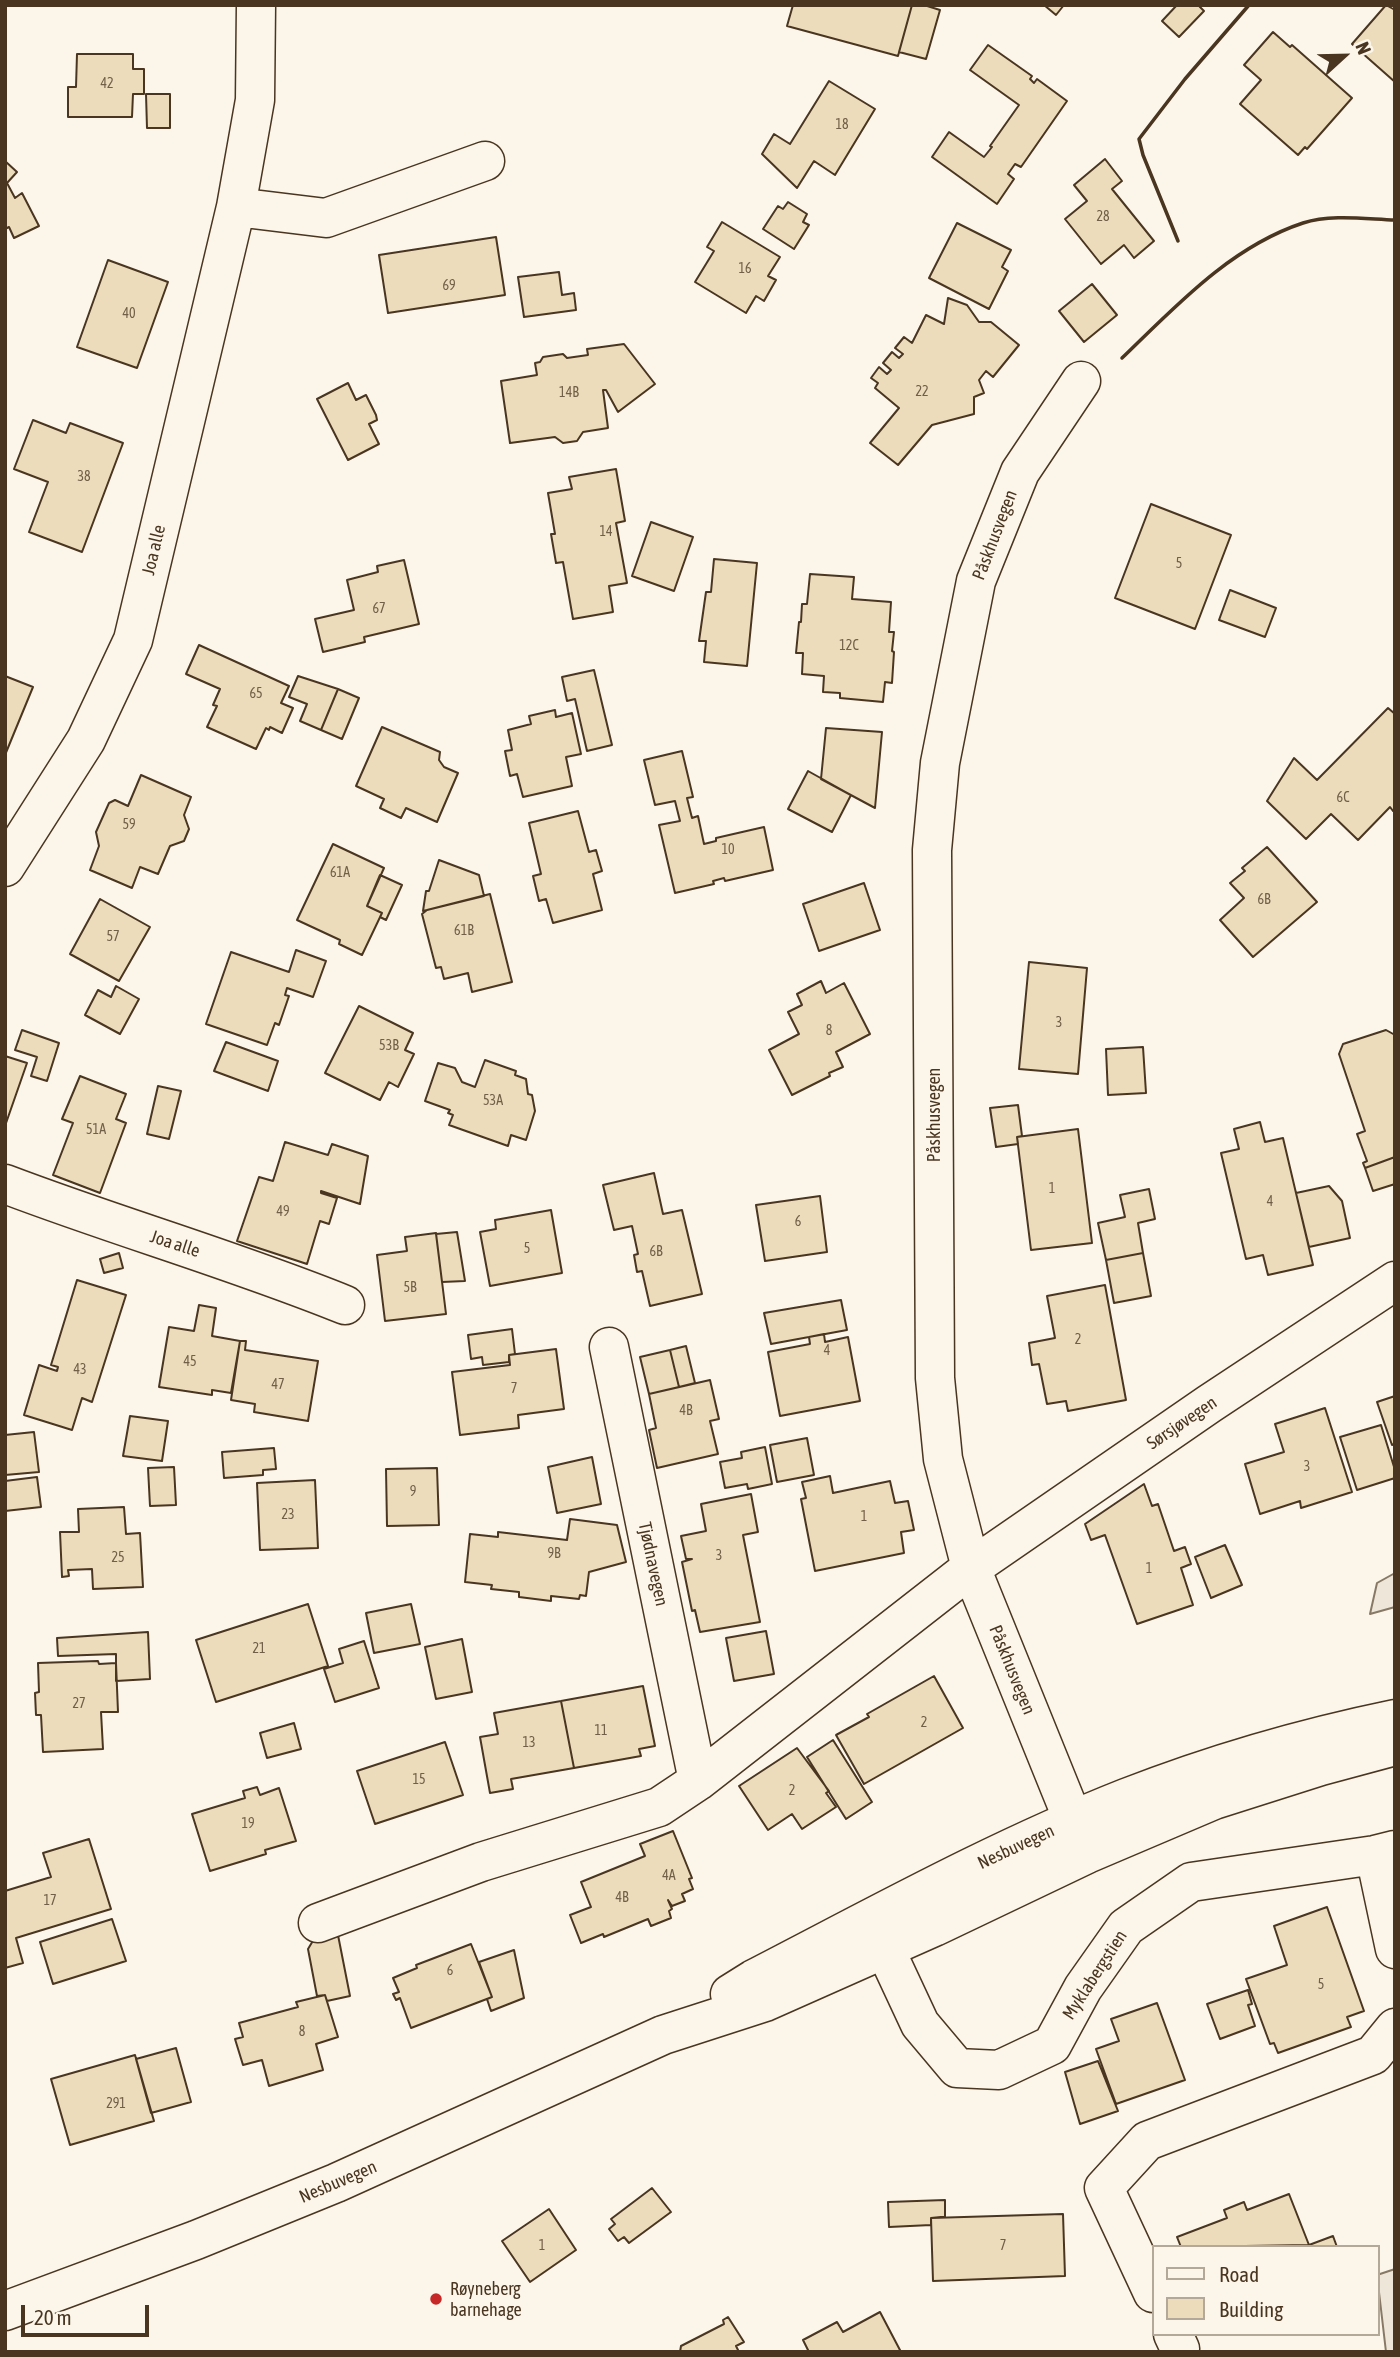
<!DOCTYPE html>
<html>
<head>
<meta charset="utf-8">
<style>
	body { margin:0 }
	#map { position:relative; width:1400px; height:2357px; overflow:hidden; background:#fbf6e9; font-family:"Asap Condensed",sans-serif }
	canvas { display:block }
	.frame { position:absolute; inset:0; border:7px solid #4a3520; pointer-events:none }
	.legend { position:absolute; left:1152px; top:2245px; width:228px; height:91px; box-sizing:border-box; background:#fbf6e9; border:2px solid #b4a999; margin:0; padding:9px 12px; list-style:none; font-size:21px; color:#4a3520 }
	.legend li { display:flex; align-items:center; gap:14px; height:35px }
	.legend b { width:35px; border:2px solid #b4a999 }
	.north { position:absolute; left:1309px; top:21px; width:70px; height:70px; -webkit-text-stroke:5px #fbf6e9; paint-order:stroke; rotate:68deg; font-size:19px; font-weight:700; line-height:28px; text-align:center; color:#4a3520 }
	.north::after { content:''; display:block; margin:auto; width:24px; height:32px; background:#4a3520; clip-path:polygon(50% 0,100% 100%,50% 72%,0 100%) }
	.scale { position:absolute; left:21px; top:2305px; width:128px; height:32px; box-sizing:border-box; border:4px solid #4a3520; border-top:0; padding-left:9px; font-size:21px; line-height:24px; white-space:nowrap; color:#4a3520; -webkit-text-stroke:5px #fbf6e9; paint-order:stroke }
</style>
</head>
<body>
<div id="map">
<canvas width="1400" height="2357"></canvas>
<div class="frame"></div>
<ul class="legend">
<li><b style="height:9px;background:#fbf6e9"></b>Road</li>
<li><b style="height:19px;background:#ecdcbc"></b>Building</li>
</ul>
<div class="north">N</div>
<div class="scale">20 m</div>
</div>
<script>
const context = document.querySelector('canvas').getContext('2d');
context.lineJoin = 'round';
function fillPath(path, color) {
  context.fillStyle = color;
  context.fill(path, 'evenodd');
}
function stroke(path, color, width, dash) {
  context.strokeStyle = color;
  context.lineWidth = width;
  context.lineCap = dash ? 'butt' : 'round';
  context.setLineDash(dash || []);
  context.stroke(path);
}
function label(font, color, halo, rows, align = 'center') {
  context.font = font + ' "Asap Condensed",sans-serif';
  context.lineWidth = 5;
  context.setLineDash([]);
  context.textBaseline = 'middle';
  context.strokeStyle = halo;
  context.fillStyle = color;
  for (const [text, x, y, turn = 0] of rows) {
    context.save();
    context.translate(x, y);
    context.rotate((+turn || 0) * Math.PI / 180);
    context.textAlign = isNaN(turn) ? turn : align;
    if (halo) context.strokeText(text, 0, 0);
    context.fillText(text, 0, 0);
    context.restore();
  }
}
const green = new Path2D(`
	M1395 1573V1607L1370 1614 1377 1583Z
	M1395 2269V2352H1386L1377 2275Z`);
fillPath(green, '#ede6d9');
stroke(green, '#887966', 2);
const building = new Path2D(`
	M793 5H912L898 56 787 26Z
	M912 5H924L940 10 926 59 899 52Z
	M1044 5H1064L1056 15Z
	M1177 5H1198L1204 11 1179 37 1162 21Z
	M1386 5 1395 10V82L1352 44Z
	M1273 32 1290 47 1292 45 1352 98 1307 149 1305 147 1298 155 1240 104 1261 80 1244 65Z
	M988 45 1032 76 1030 79 1034 83 1037 79 1067 101 1021 167 1015 164 1008 174 1014 179 997 204 932 157 949 132 984 157 992 147 990 146 1019 105 970 70Z
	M77 54H133V69H144V94H133L132 117H68V87H76Z
	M829 81 875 109 835 175 814 161 797 188 762 154 774 134 790 144Z
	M146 94H170V128H147Z
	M1105 159 1122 181 1112 189 1154 241 1134 258 1124 245 1101 264 1065 219 1087 201 1074 185Z
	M5 161 17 172 7 183 15 198 22 193 39 226 14 238 9 227 5 229Z
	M788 202 807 214 803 222 809 225 794 249 763 229 778 206 783 209Z
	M722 222 780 257 768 276 776 280 764 301 756 296 746 313 695 282 714 251 707 247Z
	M957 223 1011 250 1002 267 1008 271 989 309 929 278Z
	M496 237 505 295 388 313 379 255Z
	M108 260 168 282 137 368 77 347Z
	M559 272 562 295 574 293 576 310 524 317 518 277Z
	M1092 284 1117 315 1084 342 1059 311Z
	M948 298 967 305 979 322H991L1019 345 993 377 986 371 979 380 984 393 974 397V414L932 425 898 465 870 443 899 408 875 388 878 383 871 378 879 367 887 374 891 370 883 363 892 352 899 358 903 354 895 348 904 337 912 343 926 315 944 324Z
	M624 344 655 384 618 412 606 390H603L608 428 583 432 577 441 563 443 555 437 510 443 501 381 537 375 535 363 540 362 543 357 563 354 567 358 588 355 587 349Z
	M348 383 356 400 366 395 376 415 377 420 369 424 379 444 348 460 317 399Z
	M33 420 66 433 70 423 123 443 82 552 29 532 48 482 14 469Z
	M616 469 625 521 616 523 627 583 609 586 613 612 573 619 563 562 556 563 551 534H555L548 493 572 489 569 477Z
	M1151 504 1231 535 1195 629 1115 598Z
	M651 522 693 537 674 591 632 576Z
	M714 559 757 563 747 666 704 662 706 641H699L706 592H711Z
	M404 560 419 624 364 637 365 642 323 652 315 619 354 610 347 580 378 572 377 566Z
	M810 574 854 577 852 599 891 602 889 632H894L892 651 894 652 892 683 885 682 883 702 840 698V693L823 692 824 676 802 674 803 653H796L799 622H801L802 604H807Z
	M1230 590 1276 608 1265 637 1219 620Z
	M199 645 289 686 281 703 293 708 282 733 270 727 269 730 266 728 256 749 207 727 217 706 213 705 220 689 186 674Z
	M594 670 612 745 587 751 575 699 567 701 562 677Z
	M5 676 33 687 5 755Z
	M298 676 338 689 321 730 300 721 307 704 289 697Z
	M338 689 359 698 342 739 321 730Z
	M1388 708 1395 714V809L1393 811 1390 807 1358 840 1331 814 1306 839 1267 801 1294 758 1317 780Z
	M555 710 556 717 572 713 581 754 566 757 572 786 523 797 517 774 510 776 505 751 512 750 508 730 531 724 529 716Z
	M382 727 440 752 439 760 444 767 458 773 437 822 406 808 401 818 380 808 384 799 356 786Z
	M826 728 882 732 875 808 821 779Z
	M682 751 693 797 687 798 692 818 698 816 704 844 716 841V838L764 827 773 870 725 881 724 878 713 881 714 884 675 893 659 825 680 821 675 801 655 805 644 760Z
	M808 771 851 795 832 832 788 809Z
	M141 775 191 797 184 815 189 829 184 841 170 846 158 874 140 867 132 888 90 870 99 846 96 832 109 803 115 800 128 806Z
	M578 811 589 852 596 850 602 871 593 874 602 910 553 923 546 899 539 901 533 876 541 874 529 823Z
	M333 844 384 868 367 906 382 913 362 955 339 944 340 940 297 920Z
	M1267 847 1317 902 1253 957 1220 920 1244 898 1230 883 1245 871 1242 868Z
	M439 860 479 875 484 896 423 911 426 891H429Z
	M380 875 402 885 386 920 380 917 382 913 367 906Z
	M864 883 880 930 819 951 803 904Z
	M490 894 512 982 472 992 468 973 444 979 441 967 436 968 422 914 427 910Z
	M100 899 150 927 119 981 70 954Z
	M296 950 326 961 313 997 287 988 285 995 289 996 279 1025 275 1023 267 1045 206 1024 231 952 289 972Z
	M1029 962 1087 968 1078 1074 1019 1069Z
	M821 981 826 993 844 983 870 1034 836 1052 843 1067 829 1073 830 1076 792 1095 769 1050 799 1034 788 1012 802 1005 797 994Z
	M116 986 139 999 120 1034 85 1015 98 990 111 997Z
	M359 1006 413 1033 405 1050 414 1054 398 1087 389 1082 380 1100 325 1073Z
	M22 1030 59 1043 47 1081 31 1076 37 1057 15 1050Z
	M1386 1030 1395 1035V1157L1365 1168 1363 1163 1367 1161 1357 1134 1365 1131 1339 1054 1343 1044Z
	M226 1042 278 1061 268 1091 214 1071Z
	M1143 1047 1146 1093 1108 1095 1106 1049Z
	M5 1056 27 1063 5 1126Z
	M485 1060 516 1071 515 1075 526 1079 528 1094 532 1095 535 1111 526 1140 511 1135 508 1146 449 1125 453 1115 448 1113 450 1110 425 1101 438 1063 455 1068 462 1082 475 1087Z
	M80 1076 126 1094 116 1119 126 1123 100 1193 53 1175 73 1123 62 1119Z
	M158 1086 181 1091 169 1139 147 1134Z
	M1018 1105 1022 1136 1017 1137 1018 1144 996 1147 990 1108Z
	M1260 1122 1265 1142 1283 1138 1313 1265 1268 1275 1263 1255 1246 1259 1221 1153 1239 1149 1234 1129Z
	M1078 1129 1092 1243 1031 1250 1017 1137Z
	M285 1142 328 1155 332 1144 368 1156 360 1204 321 1191V1193L337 1198 329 1224 320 1221 307 1264 237 1241 259 1177 273 1181Z
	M1395 1157V1184L1373 1191 1365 1168Z
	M654 1173 663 1214 682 1210 702 1294 650 1306 642 1271 637 1272 634 1255 638 1254 632 1226 614 1230 603 1185Z
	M1329 1186 1342 1201 1350 1238 1309 1247 1296 1193Z
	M1149 1189 1155 1219 1138 1223 1143 1253 1106 1260 1098 1223 1125 1217 1120 1195Z
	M820 1196 827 1252 765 1261 756 1205Z
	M551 1210 562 1273 490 1286 480 1232 496 1229 495 1220Z
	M457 1232 465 1281 442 1282 436 1234Z
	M436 1233 446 1314 385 1321 377 1255 407 1251 405 1237Z
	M119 1253 123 1268 104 1273 100 1259Z
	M1143 1253 1151 1296 1114 1303 1106 1260Z
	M77 1280 126 1295 92 1402 82 1398 72 1430 24 1415 39 1365 57 1371 58 1367 51 1365Z
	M1105 1285 1126 1400 1068 1411 1066 1401 1047 1404 1039 1364 1032 1365 1029 1343 1055 1338 1047 1296Z
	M841 1300 847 1330 771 1344 764 1313Z
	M199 1305 216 1308 212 1336 240 1341 231 1393 212 1390V1395L159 1387 169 1327 194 1331Z
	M512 1329 515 1354 509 1355V1362L483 1365 482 1357 471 1359 468 1335Z
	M824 1334 825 1342 848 1337 860 1401 780 1416 768 1352 810 1344 809 1337Z
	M240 1341H246L245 1350 318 1361 308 1421 254 1412 255 1404 231 1400Z
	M686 1346 695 1383 679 1387 670 1350Z
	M556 1349 564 1409 518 1415 519 1428 460 1435 452 1372 510 1365 509 1355Z
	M670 1350 679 1387 649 1394 640 1357Z
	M710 1380 719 1419 710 1421 718 1454 657 1468 649 1430 656 1428 649 1394Z
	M1395 1396V1444L1392 1445 1377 1402Z
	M1325 1408 1352 1492 1301 1508 1300 1501 1260 1514 1245 1464 1284 1452 1275 1424Z
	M130 1416 168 1421 162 1461 123 1456Z
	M1381 1425 1395 1470V1478L1357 1490 1340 1437Z
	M34 1432 39 1472 5 1475V1435Z
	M807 1438 814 1475 777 1482 770 1445Z
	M765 1447 772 1484 748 1489 747 1484 725 1488 720 1462 742 1458 741 1452Z
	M274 1448 276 1469 263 1470V1475L224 1478 222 1452Z
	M592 1457 601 1504 557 1513 548 1467Z
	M174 1467 176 1505 150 1506 148 1468Z
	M437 1468 439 1525 387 1526 386 1469Z
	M830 1476 833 1493 890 1481 895 1503 908 1501 914 1530 901 1532 904 1553 815 1571 801 1499 806 1498 802 1482Z
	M37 1477 41 1507 5 1511V1481Z
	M315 1480 318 1548 260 1550 257 1483Z
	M1144 1484 1152 1506 1158 1504 1174 1551 1185 1547 1191 1564 1181 1568 1193 1605 1137 1624 1105 1535 1091 1540 1085 1524Z
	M751 1494 758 1532 743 1535 760 1622 700 1632 695 1610 692 1611 682 1562 692 1559H686L681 1536 706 1531 701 1504Z
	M124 1507 126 1534 140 1533 143 1587 93 1589 92 1569 68 1570 69 1576 62 1577 60 1532H79L78 1509Z
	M570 1519 617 1525 626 1562 589 1572 586 1596 580 1595 579 1599 551 1596V1601L519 1597V1592L491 1589 492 1585 465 1582 470 1534 498 1537V1532L567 1540Z
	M1225 1545 1242 1585 1211 1598 1195 1557Z
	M308 1604 328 1666 216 1702 196 1640Z
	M411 1604 420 1644 374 1653 366 1613Z
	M766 1631 774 1674 734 1681 726 1638Z
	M148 1632 150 1679 116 1681V1654L58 1656 57 1638Z
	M462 1639 472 1692 436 1699 425 1647Z
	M364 1641 379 1688 335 1702 324 1669 343 1663 339 1649Z
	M98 1661 99 1664 116 1663 118 1712H101L103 1749 43 1752 41 1715H36L35 1693 39 1692 38 1663Z
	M934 1676 963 1728 864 1784 836 1735 869 1717 867 1714Z
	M643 1686 655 1746 639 1749 641 1756 574 1768 561 1701Z
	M561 1701 574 1768 511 1779 513 1789 490 1793 480 1737 498 1734 494 1713Z
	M294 1723 301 1749 267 1758 260 1733Z
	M833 1740 872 1802 846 1819 807 1757Z
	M445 1742 463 1795 375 1824 357 1771Z
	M797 1748 829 1791 826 1793 836 1807 802 1829 792 1814 768 1830 739 1786Z
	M257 1787 260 1795 279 1788 296 1841 265 1850 266 1854 210 1871 192 1814 245 1798 243 1791Z
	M673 1831 692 1878 689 1879 693 1889 682 1894 685 1901 672 1906 668 1900 672 1909 669 1911 671 1918 651 1926 648 1919 604 1937 603 1934 581 1943 570 1915 591 1907 581 1882 645 1856 640 1844Z
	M89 1839 111 1909 16 1938 23 1963 5 1968V1891L51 1877 43 1853Z
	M1327 1907 1364 2011 1347 2017 1351 2027 1278 2053 1274 2043 1270 2044 1246 1979 1287 1965 1274 1926Z
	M112 1919 126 1961 53 1984 40 1942Z
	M337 1930 350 1996 327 2001 325 1995 317 1996 308 1949 317 1934Z
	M471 1944 492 1997 411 2028 400 1998 396 2000 393 1994 399 1992 393 1978 417 1968 416 1965Z
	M514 1950 524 1998 491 2011 487 1999 492 1997 479 1962Z
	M1248 1990 1252 2004 1248 2005 1255 2026 1220 2039 1207 2004Z
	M325 1995 338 2037 316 2044 323 2070 269 2086 262 2060 243 2065 235 2039 243 2037 239 2023 298 2007 296 2002Z
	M1157 2003 1185 2080 1116 2104 1096 2049 1119 2041 1111 2019Z
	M176 2048 191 2102 151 2113 136 2059Z
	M135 2055 154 2121 70 2145 51 2079Z
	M1098 2061 1118 2111 1080 2124 1065 2072Z
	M652 2188 671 2212 629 2243 624 2237 618 2241 609 2229 615 2224 611 2219Z
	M1289 2194 1309 2245 1181 2247 1177 2237 1227 2218 1224 2210 1244 2202 1247 2210Z
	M945 2200V2217L931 2218V2225L889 2227 888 2202Z
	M549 2209 576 2250 530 2282 502 2241Z
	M1063 2214 1065 2276 933 2281 931 2218Z
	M1333 2236 1337 2247H1306L1309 2245Z
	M880 2312 901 2352H809L803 2340 837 2322 843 2332Z
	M728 2317 744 2342 736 2346 739 2352H680L681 2346 724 2324 723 2320Z`);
fillPath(building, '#ecdcbc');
stroke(building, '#4a3520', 2);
const minor = new Path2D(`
	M236 207 326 218 485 161
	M1081 381 1020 472 976 581 940 763 932 850 935 1378 943 1459 971 1568 1086 1852
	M5 867 86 740 133 640 236 207 255 100 256 5
	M5 1184C118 1227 234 1260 345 1305
	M609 1347 698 1781
	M1375 1855 1395 1949
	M318 1923 481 1862 659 1807 698 1781 971 1568 1209 1404 1395 1281
	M885 1949 920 2024 957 2068 999 2070 1052 2045 1083 1988 1126 1927 1191 1882 1375 1855 1395 1850
	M1153 2293 1104 2188 1147 2141 1373 2055 1395 2028
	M1173 2334 1180 2349`);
const major = new Path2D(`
	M730 1994 754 1979C876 1916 997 1849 1126 1798 1213 1764 1303 1738 1395 1719
	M5 2311 196 2240 336 2183 663 2035 765 2002 934 1927 1087 1854 1214 1800 1321 1766 1395 1746`);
stroke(minor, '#4a3520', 41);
stroke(major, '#4a3520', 41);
stroke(minor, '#fbf6e9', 38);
stroke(major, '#fbf6e9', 38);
stroke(new Path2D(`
	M1178 241 1143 155 1139 139 1185 79 1249 5
	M1122 358C1175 307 1230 247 1303 223 1331 214 1365 219 1395 220`), '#4a3520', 3.5);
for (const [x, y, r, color] of [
	[436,2299,7,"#c62828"]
]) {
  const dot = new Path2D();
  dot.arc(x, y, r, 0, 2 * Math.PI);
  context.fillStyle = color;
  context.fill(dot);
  stroke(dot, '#fbf6e9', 2.5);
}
label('14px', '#725f47', null, [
	["42",107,84],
	["18",842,125],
	["28",1103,217],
	["16",745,269],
	["69",449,286],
	["40",129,314],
	["22",922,392],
	["14B",569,393],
	["38",84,477],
	["14",606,532],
	["5",1179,564],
	["67",379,609],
	["12C",849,646],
	["65",256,694],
	["6C",1343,798],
	["59",129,825],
	["10",728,850],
	["61A",340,873],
	["6B",1264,900],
	["61B",464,931],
	["57",113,937],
	["3",1059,1023],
	["8",829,1031],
	["53B",389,1046],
	["53A",493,1101],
	["51A",96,1130],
	["1",1052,1189],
	["4",1270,1202],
	["49",283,1212],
	["6",798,1222],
	["5",527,1249],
	["6B",656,1252],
	["5B",410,1288],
	["2",1078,1340],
	["4",827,1351],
	["45",190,1362],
	["43",80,1370],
	["47",278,1385],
	["7",514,1389],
	["4B",686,1411],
	["3",1307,1467],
	["9",413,1492],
	["23",288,1515],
	["1",864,1517],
	["9B",554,1554],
	["3",719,1556],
	["25",118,1558],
	["1",1149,1569],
	["21",259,1649],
	["27",79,1704],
	["2",924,1723],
	["11",601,1731],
	["13",529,1743],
	["15",419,1780],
	["2",792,1791],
	["19",248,1824],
	["4A",669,1876],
	["4B",622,1898],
	["17",50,1901],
	["6",450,1971],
	["5",1321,1985],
	["8",302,2032],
	["291",116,2104],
	["1",542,2246],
	["7",1003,2246]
]);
label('18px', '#4a3520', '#fbf6e9', [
	["Påskhusvegen",995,535,-69],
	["Joa alle",154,550,-77],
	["Påskhusvegen",934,1115,-90],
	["Joa alle",175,1244,18],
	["Sørsjøvegen",1182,1423,-34],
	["Tjødnavegen",653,1564,78],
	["Påskhusvegen",1012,1670,68],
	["Nesbuvegen",1016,1847,-25],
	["Myklabergstien",1095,1975,-57],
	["Nesbuvegen",338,2182,-23]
]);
label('18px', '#4a3520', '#fbf6e9', [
	["Røyneberg",450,2289],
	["barnehage",450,2310]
], 'left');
</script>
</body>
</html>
